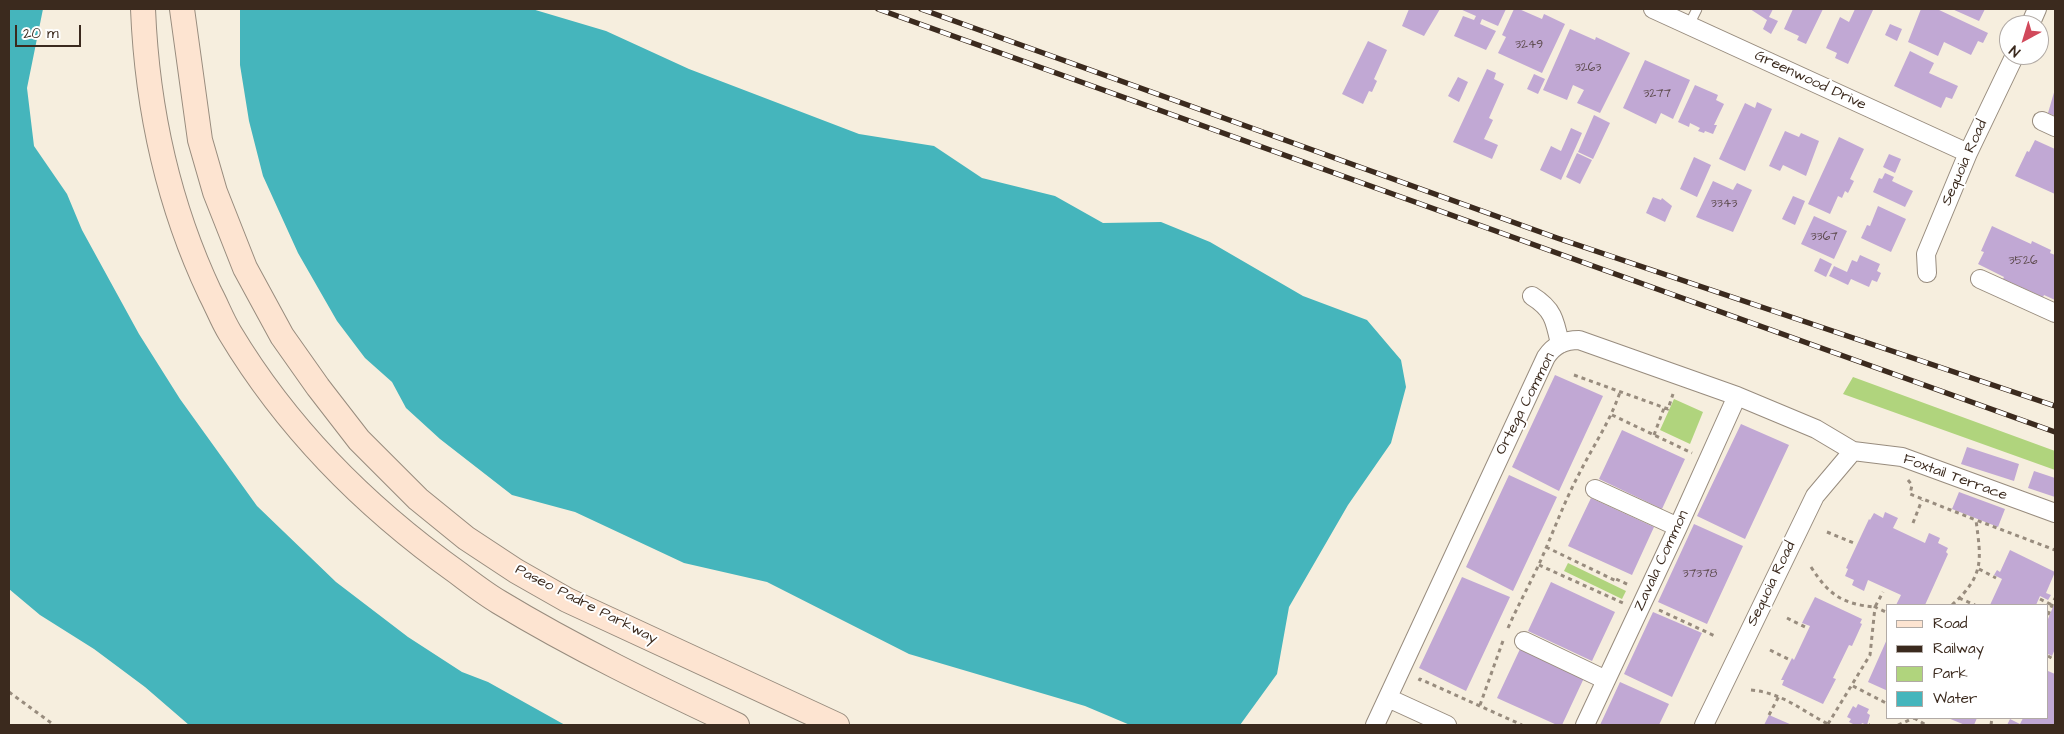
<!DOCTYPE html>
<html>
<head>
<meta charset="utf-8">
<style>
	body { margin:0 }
	#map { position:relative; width:2064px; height:734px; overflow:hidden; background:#f6eede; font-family:"Architects Daughter",sans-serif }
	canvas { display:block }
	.frame { position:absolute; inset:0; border:10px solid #3b2a1e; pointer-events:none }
	.legend { position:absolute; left:1886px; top:604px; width:162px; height:115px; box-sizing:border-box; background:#fff; border:1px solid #b1aaa5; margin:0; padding:6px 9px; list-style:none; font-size:15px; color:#3b2a1e }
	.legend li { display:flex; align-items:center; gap:10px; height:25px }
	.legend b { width:25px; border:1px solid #b1aaa5 }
	.north { position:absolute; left:1999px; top:15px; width:50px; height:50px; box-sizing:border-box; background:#fff; border:1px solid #b1aaa5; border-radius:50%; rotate:219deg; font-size:14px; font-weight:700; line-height:20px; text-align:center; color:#3b2a1e }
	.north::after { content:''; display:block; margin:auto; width:18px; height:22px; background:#d1495b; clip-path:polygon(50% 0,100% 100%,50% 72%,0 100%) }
	.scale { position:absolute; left:15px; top:25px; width:66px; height:22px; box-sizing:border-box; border:2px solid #3b2a1e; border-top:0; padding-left:6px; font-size:15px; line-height:18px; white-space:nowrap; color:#3b2a1e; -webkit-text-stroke:4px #fff; paint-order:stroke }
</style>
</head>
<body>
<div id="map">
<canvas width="2064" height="734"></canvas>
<div class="frame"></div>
<ul class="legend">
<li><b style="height:6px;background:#fde4d1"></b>Road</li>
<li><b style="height:6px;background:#3b2a1e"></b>Railway</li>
<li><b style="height:14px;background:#b0d47d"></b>Park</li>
<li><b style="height:14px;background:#45b5bc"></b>Water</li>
</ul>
<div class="north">N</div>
<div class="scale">20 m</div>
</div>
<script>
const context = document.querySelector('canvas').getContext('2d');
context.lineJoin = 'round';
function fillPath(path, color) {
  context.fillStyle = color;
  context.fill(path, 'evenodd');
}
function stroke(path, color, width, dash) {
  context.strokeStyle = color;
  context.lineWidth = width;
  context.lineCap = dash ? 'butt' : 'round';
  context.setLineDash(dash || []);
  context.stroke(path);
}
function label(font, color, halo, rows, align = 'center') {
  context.font = font + ' "Architects Daughter",sans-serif';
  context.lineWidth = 4;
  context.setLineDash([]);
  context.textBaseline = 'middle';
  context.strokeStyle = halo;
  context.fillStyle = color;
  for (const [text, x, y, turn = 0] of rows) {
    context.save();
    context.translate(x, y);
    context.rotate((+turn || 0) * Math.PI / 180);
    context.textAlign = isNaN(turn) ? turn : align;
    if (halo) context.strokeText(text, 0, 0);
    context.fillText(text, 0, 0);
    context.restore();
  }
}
fillPath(new Path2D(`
	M1853 377 2055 451V470L1843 394Z
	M1674 399 1703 412 1690 444 1660 430Z
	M1568 563 1626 591 1622 599 1564 571Z`), '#b0d47d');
fillPath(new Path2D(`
	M9 9H43L27 88 34 146 67 194 82 230 139 334 180 399 257 506 336 582 408 637 462 672 488 682 565 725H189L145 687 94 649 40 615 9 589Z
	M240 9H532L606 31 689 69 859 134 934 146 982 178 1055 196 1103 223 1161 222 1210 242 1303 296 1367 320 1401 360 1406 387 1391 443 1348 505 1289 607 1277 674 1240 725H1130L1085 706 909 654 767 582 684 563 575 512 512 495 440 439 406 408 392 382 365 358 337 321 298 253 263 176 249 121 240 65Z`), '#45b5bc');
fillPath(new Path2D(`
	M1409 9H1440L1424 36 1402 26Z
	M1460 9H1506L1498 26 1482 19 1480 24 1496 31 1486 50 1454 36 1463 16 1474 20 1476 16Z
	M1514 9H1519L1542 19 1544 14 1565 24 1542 73 1498 53 1506 37 1502 35Z
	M1750 9H1773L1769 17 1778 21 1771 34 1763 29 1767 20Z
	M1793 9H1823L1806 44 1797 40 1799 36 1784 29Z
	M1855 9 1873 10 1848 64 1835 58 1837 53 1826 48 1840 17 1849 22Z
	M1921 9H1937L1988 33 1983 43 1978 41 1971 55 1944 42 1938 56 1908 42Z
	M1952 9H1985L1979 21Z
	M1890 24 1902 29 1897 41 1885 35Z
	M1570 29 1595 40 1596 37 1630 53 1600 113 1577 103 1584 90 1573 85 1567 100 1543 90Z
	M1368 41 1387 50 1374 79 1377 81 1372 92 1369 91 1363 104 1342 94Z
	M1910 51 1934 63 1929 73 1958 86 1952 99 1946 97 1941 108 1894 86Z
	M1645 60 1690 80 1673 119 1661 113 1656 124 1623 108Z
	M1487 69 1496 73 1494 79 1504 84 1489 118 1493 120 1484 139 1498 145 1492 159 1453 142Z
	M1534 74 1545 79 1538 94 1527 89Z
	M1458 77 1468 82 1459 102 1448 96Z
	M1695 85 1718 95 1716 100 1724 104 1714 125H1717L1713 134 1705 131 1704 133 1698 131 1700 128 1690 123 1689 127 1678 122Z
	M2055 89V116L2048 113Z
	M1757 102 1772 109 1745 171 1719 159 1745 103 1755 108Z
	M1594 115 1610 123 1593 159 1578 152Z
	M1571 128 1582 133 1561 180 1540 170 1551 146 1561 151Z
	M1785 131 1799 137 1801 133 1819 141 1806 176 1783 165 1780 171 1769 166Z
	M1839 137 1864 149 1850 179 1854 181 1848 193 1845 191 1842 198 1838 196 1830 214 1808 204Z
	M2035 140 2055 149V194L2015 176 2027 151 2029 152Z
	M1577 153 1592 160 1580 184 1566 177Z
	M1889 154 1901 159 1895 173 1883 167Z
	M1694 157 1711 165 1697 197 1680 189Z
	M1885 173 1894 177 1892 181 1913 191 1905 207 1873 192 1879 178 1882 179Z
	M1713 181 1733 190 1737 183 1752 190 1733 232 1696 217Z
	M1793 196 1805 201 1795 225 1782 219Z
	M1653 197 1661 200 1662 198 1672 206 1665 222 1646 213Z
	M1878 206 1906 219 1891 252 1861 238 1867 225 1870 226Z
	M1814 216 1847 231 1834 259 1801 244Z
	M1992 226 2031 244 2032 241 2051 250 2050 253 2055 255V300L2044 295 2043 297 2003 279 2004 277 1978 264 1984 252 1981 251Z
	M1860 255 1880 264 1877 271 1881 273 1877 282 1872 280 1869 287 1851 279 1848 285 1829 276 1834 266 1847 272 1852 260 1857 262Z
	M1820 258 1832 264 1826 277 1814 271Z
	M1555 375 1603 396 1559 491 1512 467Z
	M1741 424 1789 445 1745 539 1697 516Z
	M1622 430 1685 459 1662 509 1599 479Z
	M1967 447 2019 464 2014 481 1961 464Z
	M2034 471 2055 478V497L2028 488Z
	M1509 475 1557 497 1513 591 1466 567Z
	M1959 492 2005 509 1998 527 1952 509Z
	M1591 498 1654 527 1632 575 1568 546Z
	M1885 512 1898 518 1893 528 1925 543 1929 533 1940 538 1938 543 1948 548 1946 552 1948 554 1925 605H1896L1901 595 1868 580 1864 591 1852 585 1854 580 1845 576 1848 569 1846 568 1869 519 1870 520 1874 513 1883 518Z
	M1694 524 1743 546 1707 624 1658 602Z
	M2010 550 2055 572 2046 593 2051 595 2048 600 2040 596 2036 605H1990L2002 579 1994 575 1997 570 2000 572Z
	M1462 577 1510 597 1466 691 1419 668Z
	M1551 582 1615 612 1592 661 1528 631Z
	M1815 597 1862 619 1860 623 1862 624 1852 646 1849 645 1833 678 1836 679 1823 704 1782 685 1784 680H1781L1792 658 1794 660 1810 626 1802 623Z
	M2055 602V649L2052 656 2048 654V619Z
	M1653 612 1702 633 1672 697 1624 674Z
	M1888 637V691L1868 682Z
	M1520 649 1584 678 1562 725H1557L1497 698Z
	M2048 671 2055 674V725H2007L2010 719 2020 724 2023 718H2048Z
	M1620 682 1669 704 1659 725H1600Z
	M1858 704 1869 709 1867 713 1870 715 1867 725 1862 723 1861 725H1855L1849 722 1851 719 1847 717 1853 706 1856 708Z
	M1769 715 1792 725H1764Z
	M1948 718H1977L1974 725H1965Z`), '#c1a8d4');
const lane = new Path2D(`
	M1689 25 1697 9`);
const street = new Path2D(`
	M1653 9 1968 153
	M2030 25 2037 9
	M2042 121 2055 127
	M1927 273 1926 254 1968 153 2015 55
	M1980 279 2055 313
	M1532 296C1553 309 1555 320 1560 344
	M1595 489 1678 527
	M1524 641 1606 680
	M1388 698 1447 725
	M1375 725 1546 357C1554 345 1564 340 1579 340L1737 396 1816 429 1853 451 1902 457 2055 513
	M1585 725 1678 527 1737 396
	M1704 725 1815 496 1853 451`);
const secondary = new Path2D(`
	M143 9C147 106 168 204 210 293 217 306 222 320 230 333 287 428 368 509 458 573 471 583 484 593 499 602 575 648 656 687 737 725
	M182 9 200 140 215 192 245 268 282 336 318 387 359 440 418 499 466 538 516 571 567 600 837 725`);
stroke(lane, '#988c7e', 11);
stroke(street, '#988c7e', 20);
stroke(secondary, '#988c7e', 26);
stroke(new Path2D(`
	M1574 375 1668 409 1673 394
	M1612 415 1692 453
	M1654 435 1664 408
	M1908 480 1912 485 1910 494 1976 520
	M1913 523 1922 500
	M1827 532 1854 543
	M1546 547 1616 581V579L1629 585
	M1539 565 1623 603
	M1811 567C1829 595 1842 604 1875 607L1883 592
	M1979 569 1996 578
	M1959 598 1975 605
	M2040 599 2052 605
	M1952 605C1985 575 1981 560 1976 520L2055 550
	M1659 610 1715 636
	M2048 615 2055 598
	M1787 618 1805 627
	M1508 628C1518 605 1530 584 1540 562 1553 533 1564 502 1579 474 1593 446 1610 422 1620 392
	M1770 650 1790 660
	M2048 656 2055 660
	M1419 681 1420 679 1522 725
	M1853 686 1888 704
	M1751 690C1784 693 1803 712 1830 725
	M9 692 54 725
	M1480 705 1504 638
	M1769 715 1779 696
	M1914 718 1926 725
	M1828 724 1870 655 1875 607 1888 613
	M1869 725H1870
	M1898 725 1914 718
	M1991 725 1992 718`), '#988c7e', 3, [4, 4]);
stroke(lane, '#fff', 9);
stroke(street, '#fff', 18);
stroke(secondary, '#fde4d1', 24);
const rail = new Path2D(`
	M878 9 2055 432
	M921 9 1557 238 2055 406`);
stroke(rail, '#3b2a1e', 5.5);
stroke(rail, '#fff', 4, [11]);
label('12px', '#5c4a4c', null, [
	["3249",1529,45],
	["3263",1588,68],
	["3277",1657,94],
	["3343",1724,204],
	["3367",1824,237],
	["3526",2023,261],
	["37378",1700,574]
]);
label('15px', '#3b2a1e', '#fff', [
	["Greenwood Drive",1810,81,25],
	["Sequoia Road",1965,163,-66],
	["Ortega Common",1526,404,-63],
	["Foxtail Terrace",1955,478,20],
	["Zavala Common",1662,561,-65],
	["Sequoia Road",1772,584,-64],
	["Paseo Padre Parkway",586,605,27]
]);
</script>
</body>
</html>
